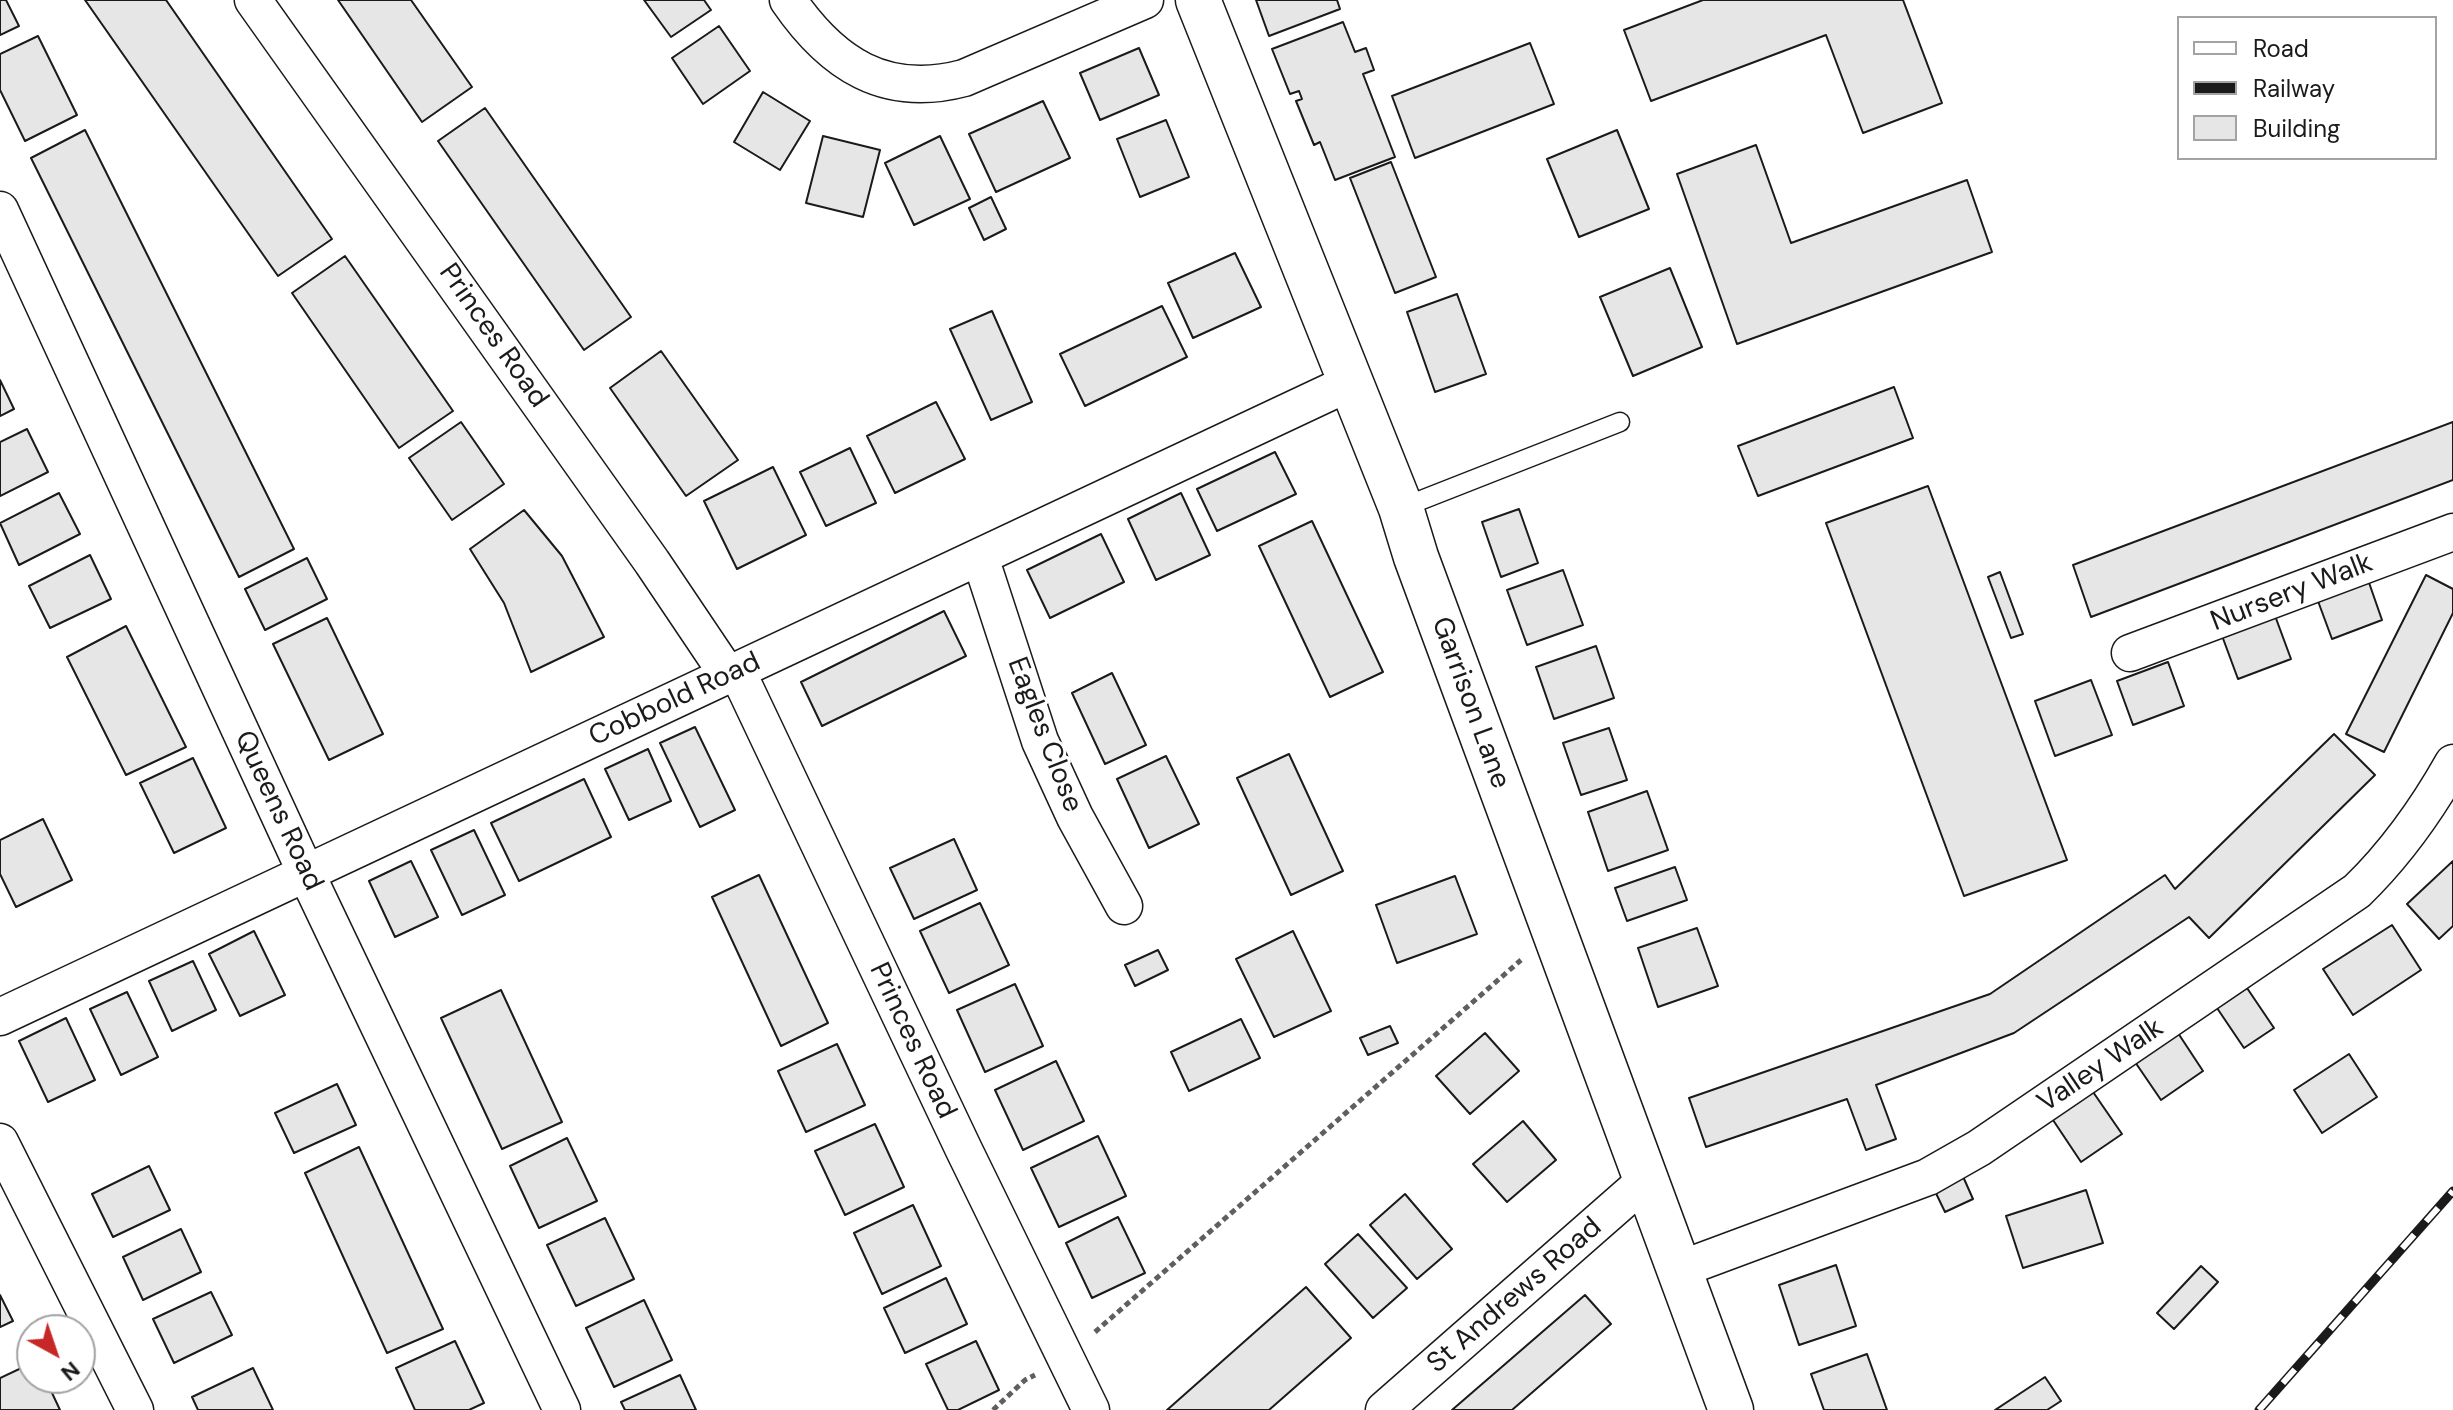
<!DOCTYPE html>
<html>
<head>
<meta charset="utf-8">
<style>
	body { margin:0 }
	#map { position:relative; width:2453px; height:1410px; overflow:hidden; background:#fff; font-family:"DM Sans",sans-serif }
	canvas { display:block }
	.legend { position:absolute; left:2177px; top:16px; width:260px; height:144px; box-sizing:border-box; background:#fff; border:2px solid #a3a3a3; margin:0; padding:10px 14px; list-style:none; font-size:24px; color:#1a1a1a }
	.legend li { display:flex; align-items:center; gap:16px; height:40px }
	.legend b { width:40px; border:2px solid #a3a3a3 }
	.north { position:absolute; left:16px; top:1314px; width:80px; height:80px; box-sizing:border-box; background:#fff; border:2px solid #a3a3a3; border-radius:50%; rotate:140deg; font-size:22px; font-weight:700; line-height:32px; text-align:center; color:#1a1a1a }
	.north::after { content:''; display:block; margin:auto; width:28px; height:36px; background:#c62828; clip-path:polygon(50% 0,100% 100%,50% 72%,0 100%) }
</style>
</head>
<body>
<div id="map">
<canvas width="2453" height="1410"></canvas>
<ul class="legend">
<li><b style="height:10px;background:#fff"></b>Road</li>
<li><b style="height:10px;background:#1a1a1a"></b>Railway</li>
<li><b style="height:22px;background:#e6e6e6"></b>Building</li>
</ul>
<div class="north">N</div>
</div>
<script>
const context = document.querySelector('canvas').getContext('2d');
context.lineJoin = 'round';
function fillPath(path, color) {
  context.fillStyle = color;
  context.fill(path, 'evenodd');
}
function stroke(path, color, width, dash) {
  context.strokeStyle = color;
  context.lineWidth = width;
  context.lineCap = dash ? 'butt' : 'round';
  context.setLineDash(dash || []);
  context.stroke(path);
}
function label(font, color, halo, rows, align = 'center') {
  context.font = font + ' "DM Sans",sans-serif';
  context.lineWidth = 6;
  context.setLineDash([]);
  context.textBaseline = 'middle';
  context.strokeStyle = halo;
  context.fillStyle = color;
  for (const [text, x, y, turn = 0] of rows) {
    context.save();
    context.translate(x, y);
    context.rotate((+turn || 0) * Math.PI / 180);
    context.textAlign = isNaN(turn) ? turn : align;
    if (halo) context.strokeText(text, 0, 0);
    context.fillText(text, 0, 0);
    context.restore();
  }
}
const building = new Path2D(`
	M0 0H6L19 26 0 35Z
	M85 0H166L332 239 278 276Z
	M338 0H411L472 87 422 122Z
	M644 0H704L711 10 671 37Z
	M1256 0H1337L1340 9 1269 36Z
	M1703 0H1903L1942 103 1863 133 1826 35 1651 101 1624 30Z
	M1343 22 1355 52 1366 48 1374 70 1363 74 1395 157 1335 180 1320 142 1314 145 1296 101 1302 99 1299 91 1290 94 1272 49Z
	M719 26 750 71 703 104 672 58Z
	M38 36 77 115 25 141 0 90V54Z
	M1530 43 1554 104 1415 158 1392 96Z
	M1139 48 1159 95 1100 120 1080 73Z
	M763 92 810 121 780 170 734 142Z
	M1043 101 1070 158 996 192 969 134Z
	M485 108 631 317 584 350 438 141Z
	M1166 120 1189 177 1140 197 1117 139Z
	M85 130 294 549 239 577 31 158Z
	M1617 130 1649 209 1579 237 1547 159Z
	M823 136 880 150 863 217 806 203Z
	M940 136 970 199 914 225 885 163Z
	M1756 145 1791 243 1967 180 1992 252 1737 344 1677 174Z
	M1391 162 1436 277 1395 293 1350 178Z
	M991 197 1006 229 984 240 969 208Z
	M1235 253 1261 307 1193 338 1168 283Z
	M345 256 453 411 399 448 292 293Z
	M1670 268 1702 347 1633 376 1600 297Z
	M1457 294 1486 374 1435 392 1407 312Z
	M1162 306 1187 357 1085 406 1060 354Z
	M992 311 1032 402 991 420 950 329Z
	M661 351 738 460 686 496 610 388Z
	M0 380 14 409 0 416Z
	M1894 387 1913 438 1758 496 1738 446Z
	M936 402 965 459 895 493 867 436Z
	M461 422 504 484 452 520 409 458Z
	M2453 422V480L2091 617 2073 565Z
	M27 429 48 472 0 496V442Z
	M850 448 876 503 826 526 800 472Z
	M1275 452 1296 494 1217 531 1197 489Z
	M773 467 806 535 737 569 704 501Z
	M1928 486 2067 860 1964 896 1826 523Z
	M59 493 80 534 19 565 0 523Z
	M1181 493 1210 555 1156 580 1128 519Z
	M1519 509 1538 563 1501 577 1482 522Z
	M524 510 562 556 604 637 531 672 504 603 470 549Z
	M1312 521 1383 672 1330 697 1259 546Z
	M1101 534 1124 582 1050 618 1027 570Z
	M90 555 111 599 50 628 29 586Z
	M307 558 327 599 265 630 245 589Z
	M1563 570 1583 625 1527 645 1507 590Z
	M2000 572 2023 634 2011 638 1988 577Z
	M2366 574 2382 620 2332 639 2315 593Z
	M2426 575 2453 589V613L2384 752 2346 734Z
	M944 611 966 656 822 726 801 682Z
	M2274 613 2291 659 2238 679 2221 633Z
	M327 618 383 734 329 760 273 644Z
	M126 626 186 747 126 775 67 657Z
	M1596 646 1614 698 1554 719 1536 667Z
	M2168 662 2184 706 2133 725 2117 681Z
	M1112 673 1146 745 1105 764 1072 693Z
	M2091 680 2112 735 2055 756 2035 701Z
	M695 727 735 810 700 827 660 743Z
	M1609 728 1627 780 1581 795 1563 743Z
	M2334 734 2375 775 2209 938 2189 917 2014 1033 1876 1085 1896 1139 1866 1150 1847 1099 1706 1147 1689 1098 1990 994 2165 875 2175 889Z
	M648 749 671 801 629 820 605 769Z
	M1289 754 1343 871 1291 895 1237 778Z
	M1166 756 1199 824 1149 848 1117 779Z
	M193 758 226 828 174 853 140 783Z
	M584 779 611 837 519 881 491 823Z
	M1647 791 1668 850 1608 871 1588 812Z
	M43 819 72 880 16 907 0 874V840Z
	M474 830 505 895 462 915 431 850Z
	M954 839 977 890 914 919 890 868Z
	M411 861 438 917 395 937 369 881Z
	M2453 861V926L2439 939 2407 904Z
	M1675 867 1687 900 1627 921 1615 888Z
	M759 875 828 1023 781 1046 712 897Z
	M1455 876 1477 934 1397 963 1376 905Z
	M980 903 1009 965 949 993 920 931Z
	M2392 925 2421 970 2353 1015 2323 969Z
	M1697 928 1718 986 1658 1007 1638 948Z
	M254 931 285 995 240 1016 209 954Z
	M1293 931 1331 1011 1274 1037 1236 959Z
	M1158 950 1168 970 1135 986 1125 965Z
	M193 961 216 1010 172 1031 149 981Z
	M1015 984 1043 1046 985 1072 957 1010Z
	M2247 988 2274 1028 2244 1048 2217 1008Z
	M501 990 562 1122 502 1149 441 1018Z
	M127 992 158 1057 121 1075 90 1009Z
	M66 1018 95 1080 48 1102 19 1041Z
	M1241 1019 1260 1058 1189 1091 1171 1052Z
	M1390 1026 1398 1043 1368 1055 1360 1038Z
	M2176 1030 2203 1071 2161 1100 2133 1059Z
	M1485 1033 1519 1071 1470 1114 1436 1076Z
	M837 1044 865 1105 806 1132 778 1071Z
	M2349 1054 2377 1097 2322 1133 2294 1090Z
	M1056 1061 1084 1121 1023 1150 995 1090Z
	M337 1084 356 1125 294 1153 275 1113Z
	M2091 1089 2122 1134 2081 1162 2051 1117Z
	M1523 1121 1556 1160 1507 1202 1473 1164Z
	M875 1124 904 1187 845 1215 815 1151Z
	M1098 1136 1126 1196 1059 1227 1031 1168Z
	M567 1138 597 1201 539 1228 510 1166Z
	M359 1147 443 1329 387 1353 305 1173Z
	M149 1166 170 1210 113 1237 92 1194Z
	M1961 1172 1973 1199 1945 1212 1932 1185Z
	M2086 1190 2103 1243 2023 1268 2006 1216Z
	M1405 1194 1452 1249 1417 1279 1370 1225Z
	M913 1205 941 1266 882 1294 854 1233Z
	M1118 1217 1145 1273 1092 1298 1066 1243Z
	M605 1218 634 1279 576 1306 547 1245Z
	M181 1229 201 1272 143 1300 123 1257Z
	M1358 1234 1407 1288 1373 1318 1325 1264Z
	M1836 1265 1856 1326 1799 1345 1779 1285Z
	M2201 1266 2218 1282 2174 1329 2157 1313Z
	M946 1278 967 1324 905 1353 884 1308Z
	M1306 1287 1351 1338 1269 1410H1167Z
	M211 1292 232 1335 174 1363 153 1319Z
	M0 1295 13 1321 0 1327Z
	M1585 1295 1611 1324 1512 1410H1452Z
	M644 1300 672 1360 614 1387 586 1328Z
	M455 1341 484 1403 469 1410H415L396 1368Z
	M976 1341 999 1390 958 1410H948L926 1364Z
	M1867 1354 1887 1410H1824L1811 1374Z
	M32 1363V1378H45L60 1410H0V1378Z
	M253 1368 273 1410H198L192 1397Z
	M680 1375 696 1410H625L621 1402Z
	M2045 1377 2061 1401 2047 1410H1995Z`);
fillPath(building, '#e6e6e6');
stroke(building, '#1a1a1a', 2);
const lane = new Path2D(`
	M1401 508 1620 422`);
const street = new Path2D(`
	M253 0 652 562 728 675
	M788 0C832 64 885 99 964 78L1145 0
	M0 210 306 873 562 1410
	M980 557 1040 741 1075 817 1124 906
	M2130 653 2453 532
	M737 671 964 1150 1091 1410
	M0 1017 1349 383
	M0 1142 135 1410
	M1678 1270 1928 1177 1979 1148 2357 891C2397 852 2426 811 2453 763
	M1384 1410 1645 1181`);
const primary = new Path2D(`
	M1198 0 1401 508 1416 557 1731 1410`);
stroke(lane, '#1a1a1a', 21);
stroke(street, '#1a1a1a', 39);
stroke(primary, '#1a1a1a', 47);
stroke(new Path2D(`
	M1095 1332 1521 960
	M993 1410 1025 1380 1035 1375`), '#5f5f5f', 5, [6, 4]);
stroke(lane, '#fff', 18);
stroke(street, '#fff', 36);
stroke(primary, '#fff', 44);
const rail = new Path2D(`
	M2259 1410 2453 1191`);
stroke(rail, '#1a1a1a', 9);
stroke(rail, '#fff', 6, [18]);
label('28px', '#1a1a1a', '#fff', [
	["Princes Road",493,336,55],
	["Nursery Walk",2292,593,-21],
	["Cobbold Road",675,700,-25],
	["Garrison Lane",1470,703,70],
	["Eagles Close",1044,735,69],
	["Queens Road",278,811,65],
	["Princes Road",912,1041,65],
	["Valley Walk",2101,1066,-34],
	["St Andrews Road",1515,1296,-41]
]);
</script>
</body>
</html>
